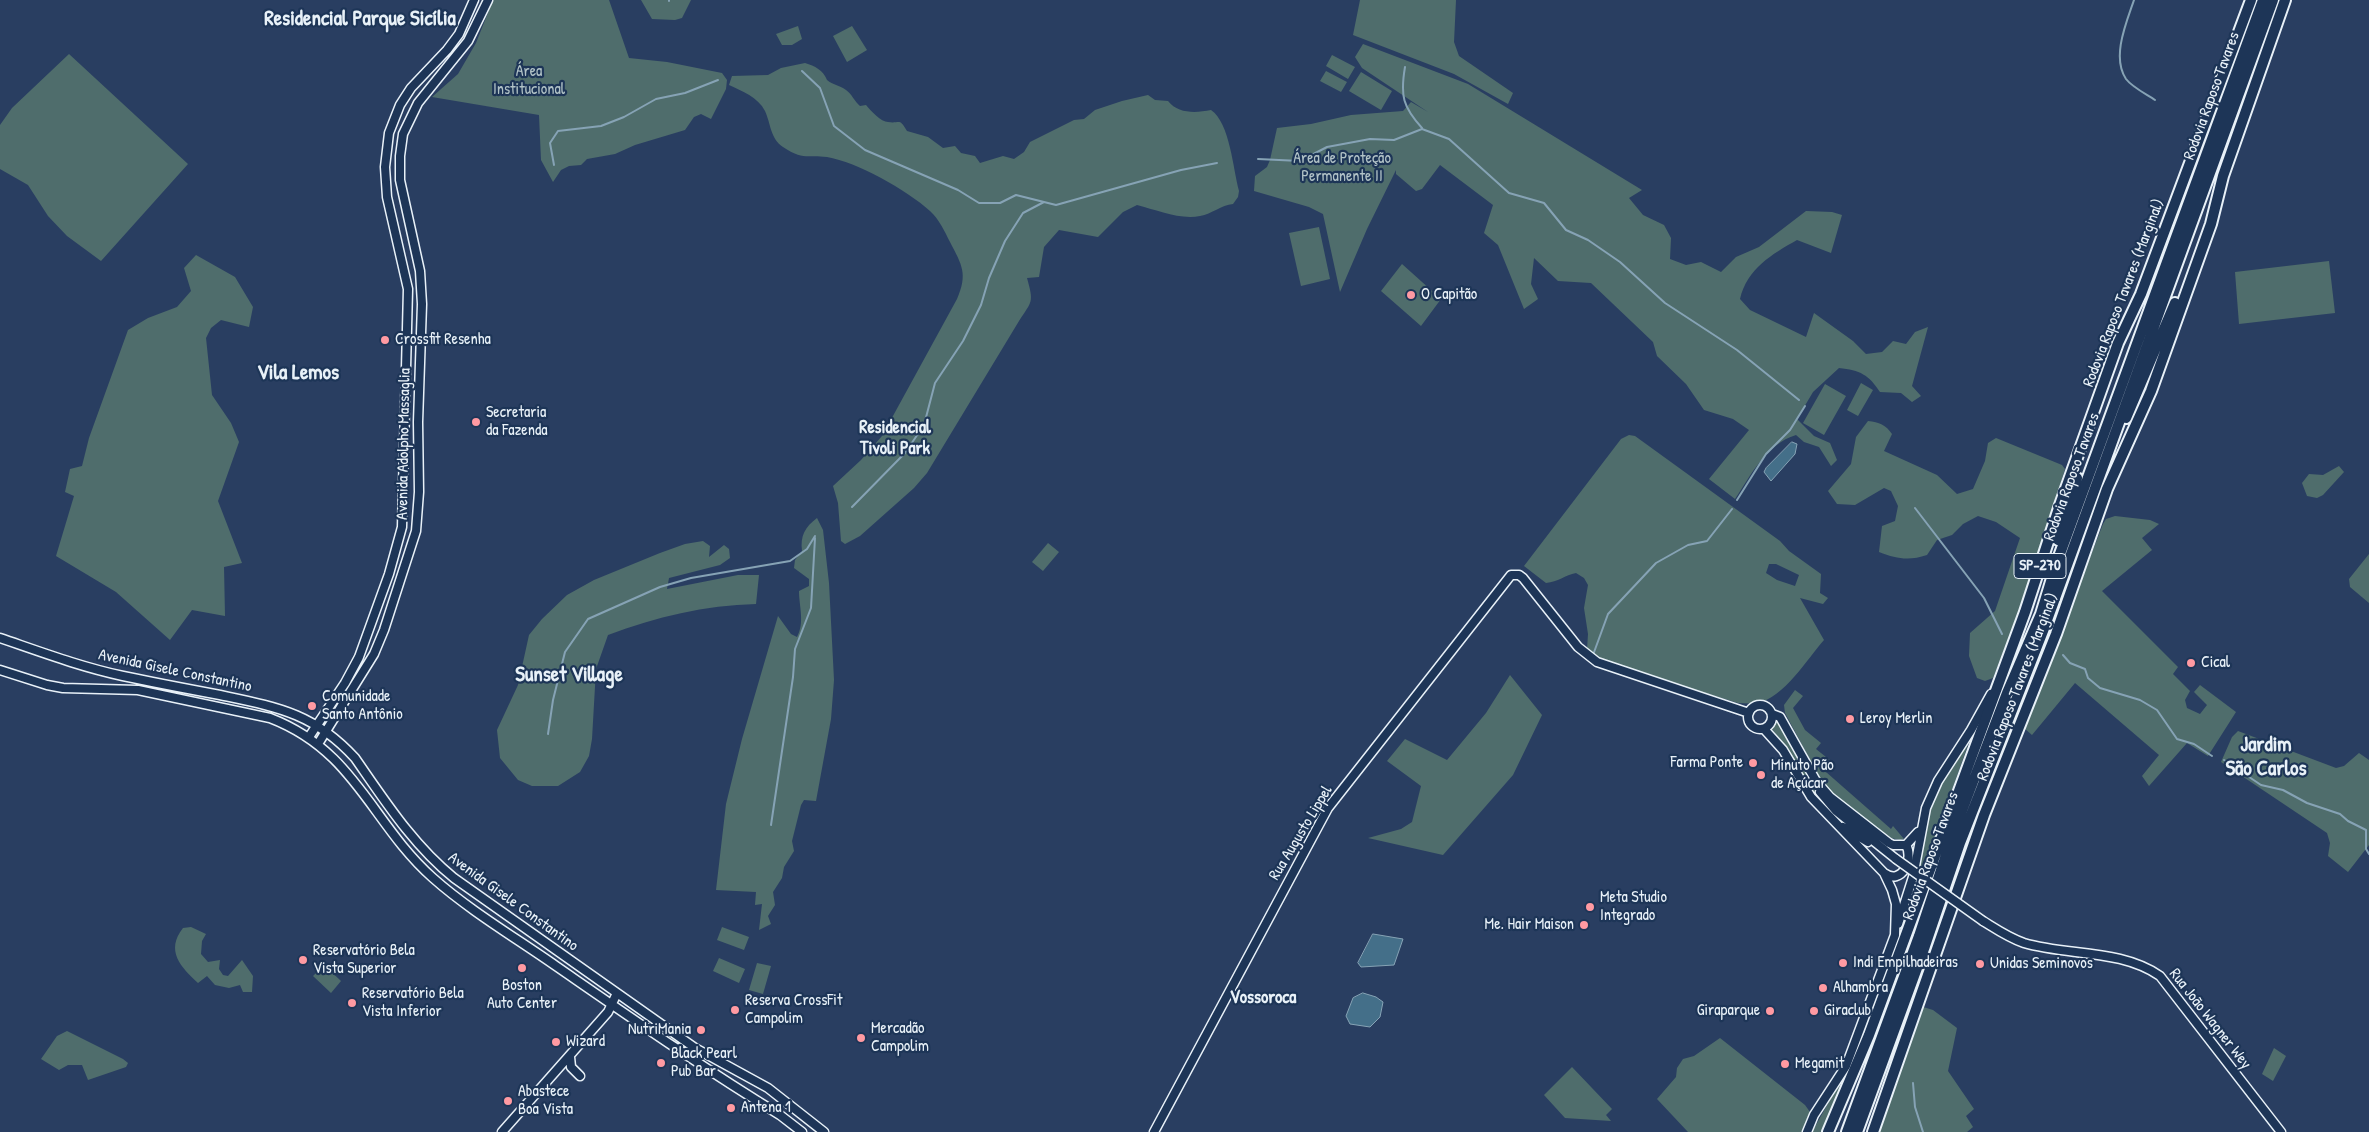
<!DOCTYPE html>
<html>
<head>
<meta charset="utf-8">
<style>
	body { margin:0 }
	canvas { display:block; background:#293e61 }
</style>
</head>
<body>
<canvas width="2369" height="1132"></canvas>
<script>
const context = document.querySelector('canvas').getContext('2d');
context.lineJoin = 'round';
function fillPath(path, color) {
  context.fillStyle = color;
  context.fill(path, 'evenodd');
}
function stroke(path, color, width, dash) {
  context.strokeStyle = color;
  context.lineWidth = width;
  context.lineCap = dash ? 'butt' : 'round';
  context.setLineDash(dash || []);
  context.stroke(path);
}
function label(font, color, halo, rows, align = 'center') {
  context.font = font + ' "Patrick Hand",sans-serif';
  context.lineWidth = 4.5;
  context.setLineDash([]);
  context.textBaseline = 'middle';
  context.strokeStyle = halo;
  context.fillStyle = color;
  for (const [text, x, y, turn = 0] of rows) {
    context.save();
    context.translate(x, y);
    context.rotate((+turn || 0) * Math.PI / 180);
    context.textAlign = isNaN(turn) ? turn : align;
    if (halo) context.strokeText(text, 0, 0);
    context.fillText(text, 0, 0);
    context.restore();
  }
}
fillPath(new Path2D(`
	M493 0H609L629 58 667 62 722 73 727 80 726 89 711 119 701 114 694 117 685 130 635 145 615 154 587 159 581 165 569 166 561 170 553 182 541 160 539 115 432 97 458 74 476 43Z
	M641 0H691L682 18 675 20 652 19Z
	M1360 0H1456L1454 42 1459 56 1513 93 1508 104 1454 74 1353 35Z
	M798 26 802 39 792 45H782L776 34Z
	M852 26 867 50 847 62 833 36Z
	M1363 44 1468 84 1642 190 1629 198 1643 215 1664 225 1671 238 1670 259 1686 265 1701 262 1721 272 1736 257 1759 247 1806 211 1832 212 1842 215 1831 253 1797 240C1772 254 1747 269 1740 299L1750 310 1806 337 1814 313 1853 341 1866 354 1882 352 1893 341 1906 344 1915 332 1928 327 1912 386 1921 396 1912 402 1901 393 1880 392C1869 375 1860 370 1839 368L1813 392 1797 419 1814 436 1830 443 1837 460 1831 466 1819 447 1804 442 1796 435C1766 444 1751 475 1735 499L1709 479 1749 430 1733 419 1704 410 1686 384 1657 356 1653 342 1591 283 1558 281 1534 258 1531 284 1538 299 1524 309 1498 245 1484 233 1493 205 1440 165 1422 189 1416 191 1396 174V170L1367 229 1340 292 1323 214 1309 207 1254 191 1255 176 1267 167 1270 160 1277 128 1311 124 1351 115 1403 111 1411 102 1428 112 1362 68 1355 57Z
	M69 54 188 164 101 261 67 236 48 216 28 185 0 169V125L12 108Z
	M1332 55 1355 67 1348 79 1326 66Z
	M805 63C815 66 823 70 827 80 833 85 839 85 846 90 852 94 854 101 860 106L866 105C871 111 881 122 888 122 900 124 899 117 907 131L928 137 943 148 955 146 961 153 975 156 980 163 1003 156 1014 159 1024 152 1030 142 1074 120 1084 119 1095 110 1122 101 1148 95 1155 100 1168 101C1178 114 1196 113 1211 110 1230 123 1233 169 1239 191L1238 197 1233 204C1221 205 1212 214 1200 216 1180 220 1157 210 1137 205L1123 212 1098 237 1059 230 1044 247 1039 277 1027 278C1034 303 1032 301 1019 321L927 473 914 488 860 536 845 544 841 541 838 503 833 486 861 460 882 436 957 299C968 274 962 265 950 242 945 232 939 219 930 211 907 190 857 162 827 157 807 154 804 161 783 147 770 138 771 124 765 111 758 97 742 91 729 85L732 76 768 75 781 68Z
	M1326 71 1347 82 1341 92 1320 81Z
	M1361 72 1392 91 1381 110 1349 91Z
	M1319 227 1330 279 1301 286 1289 233Z
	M196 255 235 277 253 307 249 327 221 320 211 328 206 338 212 395 231 423 239 442 218 501 242 563 224 567 225 616 192 610 170 640 116 592 56 556 74 496 65 492 70 469 82 466 89 438 128 330 148 318 177 307 191 291 184 268Z
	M2329 261 2335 313 2239 324 2235 272Z
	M1402 264 1441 299 1421 326 1381 291Z
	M1861 383 1873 390 1858 416 1847 410Z
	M1825 384 1846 396 1824 435 1803 423Z
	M1868 421C1879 422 1886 425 1892 434L1884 451 1937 475 1957 494 1973 489 1985 461 1988 443 1996 438 2062 465 2065 469 2025 597 1993 678 1985 681 1977 678 1969 656 1970 633 1995 611 2020 538 1996 522 1978 516 1963 524 1952 535 1937 540 1927 555C1909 561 1897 559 1879 552L1882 526 1895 521 1898 506 1891 491 1884 488 1855 505 1837 504 1828 491 1851 464 1856 437Z
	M1629 435 1635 436 1780 541 1789 551 1821 574 1820 593 1828 598 1823 604 1800 598 1824 640C1807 659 1784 698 1757 703 1751 704 1744 703 1738 703L1613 665 1587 650 1588 634 1584 608 1588 585 1584 578 1576 573C1565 575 1558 582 1546 583L1524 566 1621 439ZM1769 564H1776L1799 575 1795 586 1777 580 1766 573Z
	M2339 466 2344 472 2323 495 2317 498 2307 496 2302 483 2309 474 2323 475Z
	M2115 516 2150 520 2159 524 2142 538 2152 550 2102 591 2178 667 2173 674 2190 691 2185 700 2187 708 2200 714 2207 705 2194 692 2200 685 2236 712 2208 756 2187 743 2149 786 2142 776 2159 755 2075 683 2032 735 2024 728 2103 524 2106 519Z
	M817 518 823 530 829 583 834 680 831 719 816 801 804 800 801 805 792 841 794 851 784 867 782 878 773 892 775 905 768 916 771 924 759 930 762 904 755 905 756 892 716 890 726 804 742 739 778 616 791 634 797 637C805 623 799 606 799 591L809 586V579L794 568 795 560 802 551C800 536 805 527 817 518Z
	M703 541 710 546 709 557 724 545 729 549 730 558 720 565 669 578 667 589 738 575H759L756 604C705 605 656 617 608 635L596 669 592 739 589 756 580 772 558 786H532L518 780 500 758 497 730 518 685 529 635 542 619 567 595 594 580 660 553 685 544Z
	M1048 543 1059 552 1043 571 1032 562Z
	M2369 554V603L2350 587 2349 579Z
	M1510 675 1542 715 1513 775 1443 855 1368 838 1401 829 1412 822 1421 786 1387 761 1405 739 1447 760 1486 713Z
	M1795 690 1803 696 1793 708 1805 730 1821 743 1816 749 1831 761 1826 772 1891 829 1893 826 1904 839 1900 840 1891 838 1827 790 1823 784 1785 713 1784 705Z
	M1775 720H1777L1827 805 1855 829V832C1839 821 1826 810 1814 795 1797 775 1788 750 1772 729Z
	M2238 731 2336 768 2344 766 2359 753 2369 760V845L2348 872 2328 856 2330 843 2327 833 2221 762 2232 737Z
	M1969 742 1899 940 1825 1132H1812L1849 1066 1898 939 1914 889 1924 828 1939 786Z
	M191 927 206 934 202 941 201 954 208 962 220 960 219 969 223 975 228 976 242 960 253 976 252 992H243L240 985 229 988 215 985 207 976 198 983C181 967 165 951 183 928Z
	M722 927 749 937 744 950 717 940Z
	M719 958 745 969 739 983 713 971Z
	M757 963 771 966 763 994 749 990Z
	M324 965 341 981 331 993 313 976Z
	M1920 1006 1933 1010 1957 1028 1948 1071 1974 1109 1966 1116 1973 1127 1967 1132H1876Z
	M67 1031 123 1059 128 1063 126 1067 88 1080 82 1065H68L59 1070 41 1059 57 1036Z
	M1720 1038 1805 1105 1810 1112 1803 1132H1688L1657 1099 1676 1077 1677 1068 1683 1059 1694 1056Z
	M2274 1048 2286 1056 2273 1081 2262 1074Z
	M1572 1067 1612 1109 1606 1115 1611 1121 1565 1118 1544 1095Z`), '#4f6d6c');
const water = new Path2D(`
	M1792 442 1797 444 1795 454 1771 481 1764 472 1766 468Z
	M1373 934 1403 939 1394 965 1361 967 1358 963Z
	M1363 993 1376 997 1383 1002 1380 1017 1370 1027 1350 1024 1346 1016 1353 998Z`);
fillPath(water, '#446f89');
stroke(water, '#86a3b5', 1);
stroke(new Path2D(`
	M669 0V1
	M2134 0C2127 21 2111 57 2126 79 2132 87 2146 94 2155 100
	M1405 67C1400 96 1403 107 1422 128
	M802 71 820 88 834 126 865 150 958 190 979 203H1000L1016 195 1056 205 1181 170 1217 163
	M1258 159 1300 161 1327 147 1370 139 1394 140 1422 129 1449 139 1509 193 1544 203 1566 230 1588 240 1620 262 1665 303 1737 350 1799 400
	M554 165 550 143 558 131 601 126 624 117 656 99 685 93 718 80
	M1737 500 1766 454 1790 430 1805 406
	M852 507 905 453 924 425 935 383 963 341 981 305 989 278 1005 241 1023 213 1044 202
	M1915 508 1984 598 2002 634
	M1593 655 1608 614 1656 563 1688 545 1707 541 1732 509
	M2063 655 2070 663 2085 669 2088 678 2100 688 2140 700 2157 710 2177 739 2194 744 2212 756
	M548 734 553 700 565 652 588 619 660 587 691 578 790 561 807 549 815 536
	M2224 760 2261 785 2283 790 2307 803 2340 814 2348 821 2366 830V849L2369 854
	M771 825 793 677 795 649 811 608 815 538
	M1913 1083 1915 1107 1923 1132`), '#86a3b5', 2);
const secondary = new Path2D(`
	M0 638C41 652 81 667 123 676 156 683 188 689 220 695 277 707 314 713 355 758 385 801 413 845 454 878L695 1048 768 1088 824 1132
	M0 670 47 685 63 688 138 690 270 718C356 751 371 823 433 878 469 910 516 938 556 966 630 1017 703 1068 780 1115L802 1132
	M1748 717a12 12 0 1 1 24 0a12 12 0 1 1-24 0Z
	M1772 714 1780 717 1816 781 1830 797 1889 843 1893 845H1906L1918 832
	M1764 729 1783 750 1811 797 1884 873 1892 890 1896 904 1895 935 1846 1066 1814 1115 1807 1132
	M309 737 345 683 359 657 389 574 402 527 408 289 387 197 385 167 389 133 400 105 411 88 447 50 459 34 474 0
	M318 744 374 654 384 630 416 531 419 492 418 422 422 304 420 271 400 180V156L403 134 418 103 468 41 488 0
	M1820 792 1836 811 1896 859
	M1843 827 1868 842
	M1884 873C1902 886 1914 859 1906 845
	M1983 921C1996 929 2009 938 2024 943 2068 956 2121 949 2160 976L2281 1132
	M1898 924 1913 877 1926 808 1938 781 1971 730 1991 694
	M570 1057 571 1067 580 1076
	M502 1132 608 1012 617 993
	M1154 1132 1328 808 1511 575H1519L1523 578 1578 647 1597 662 1749 713`);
const highway = new Path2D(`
	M2126 418 2175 303
	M2058 540 2077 478
	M1828 1132 1869 1035 2025 612 2060 505 2118 343 2141 294 2251 0
	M1847 1132 1919 936 1953 834 2007 693 2041 614 2057 562 2263 0
	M1857 1132 1925 946 1960 843 2043 631 2273 0
	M1873 1132 1984 815 2056 634 2107 489 2151 391 2211 224 2223 176 2285 0`);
stroke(secondary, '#e8f1f8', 11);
stroke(highway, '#e8f1f8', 14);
stroke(secondary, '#1d3557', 8);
stroke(highway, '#1d3557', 10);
const secondaryBridge = new Path2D(`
	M1896 859 1983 921`);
stroke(secondaryBridge, '#e8f1f8', 11, []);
stroke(secondaryBridge, '#1d3557', 8);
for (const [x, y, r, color] of [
	[1411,295,5,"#ff9aa2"],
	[385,340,5,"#ff9aa2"],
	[476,422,5,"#ff9aa2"],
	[2191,663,5,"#ff9aa2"],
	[312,706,5,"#ff9aa2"],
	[1850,719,5,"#ff9aa2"],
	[1753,763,5,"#ff9aa2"],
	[1761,775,5,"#ff9aa2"],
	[1590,907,5,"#ff9aa2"],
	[1584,925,5,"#ff9aa2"],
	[303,960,5,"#ff9aa2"],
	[1843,963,5,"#ff9aa2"],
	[1980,964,5,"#ff9aa2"],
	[522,968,5,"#ff9aa2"],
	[1823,988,5,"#ff9aa2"],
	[352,1003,5,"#ff9aa2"],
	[735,1010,5,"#ff9aa2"],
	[1770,1011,5,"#ff9aa2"],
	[1814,1011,5,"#ff9aa2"],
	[701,1030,5,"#ff9aa2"],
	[861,1038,5,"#ff9aa2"],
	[556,1042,5,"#ff9aa2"],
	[661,1063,5,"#ff9aa2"],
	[1785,1064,5,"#ff9aa2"],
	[508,1101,5,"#ff9aa2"],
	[731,1108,5,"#ff9aa2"]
]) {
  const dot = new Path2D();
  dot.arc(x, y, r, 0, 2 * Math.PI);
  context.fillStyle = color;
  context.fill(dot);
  stroke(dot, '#1d3557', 2);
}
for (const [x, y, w] of [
	[2040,566,52]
]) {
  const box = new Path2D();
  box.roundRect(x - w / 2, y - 12.5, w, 25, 4);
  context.fillStyle = '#1d3557';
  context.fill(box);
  stroke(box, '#e8f1f8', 1);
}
label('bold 15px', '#e8f1f8', null, [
	["SP-270",2040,566]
]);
label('16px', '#b2c3c7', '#1d3557', [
	["Área",529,72],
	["Institucional",529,90],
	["Área de Proteção",1342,159],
	["Permanente II",1342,177]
]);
label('16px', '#e8f1f8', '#1d3557', [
	["Rodovia Raposo Tavares",2212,96,-70],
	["Rodovia Raposo Tavares (Marginal)",2124,293,-69],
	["Avenida Adolpho Massaglia",404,444,-89],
	["Rodovia Raposo Tavares",2072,477,-70],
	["Avenida Gisele Constantino",175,671,12],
	["Rodovia Raposo Tavares (Marginal)",2018,687,-69],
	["Rua Augusto Lippel",1301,833,-59],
	["Rodovia Raposo Tavares",1931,856,-70],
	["Avenida Gisele Constantino",513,902,36],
	["Rua João Wagner Wey",2210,1019,52]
]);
label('16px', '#e8f1f8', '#1d3557', [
	["O Capitão",1421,295],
	["Crossfit Resenha",395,340],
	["Secretaria",486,413],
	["da Fazenda",486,431],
	["Cical",2201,663],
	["Comunidade",322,697],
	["Santo Antônio",322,715],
	["Leroy Merlin",1860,719],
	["Farma Ponte",1743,763,"right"],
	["Minuto Pão",1771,766],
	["de Açúcar",1771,784],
	["Meta Studio",1600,898],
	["Integrado",1600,916],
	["Me. Hair Maison",1574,925,"right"],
	["Reservatório Bela",313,951],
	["Vista Superior",313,969],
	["Indi Empilhadeiras",1853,963],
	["Unidas Seminovos",1990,964],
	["Boston",522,986,"center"],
	["Auto Center",522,1004,"center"],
	["Alhambra",1833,988],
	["Reservatório Bela",362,994],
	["Vista Inferior",362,1012],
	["Reserva CrossFit",745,1001],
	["Campolim",745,1019],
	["Giraparque",1760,1011,"right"],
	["Giraclub",1824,1011],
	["Mercadão",871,1029],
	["Campolim",871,1047],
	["NutriMania",691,1030,"right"],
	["Wizard",566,1042],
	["Black Pearl",671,1054],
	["Pub Bar",671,1072],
	["Megamit",1795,1064],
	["Abastece",518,1092],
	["Boa Vista",518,1110],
	["Antena 1",741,1108]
], 'left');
label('bold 18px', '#e8f1f8', '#1d3557', [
	["Residencial",895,428],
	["Tivoli Park",895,449],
	["Vossoroca",1263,998]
]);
label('bold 21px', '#e8f1f8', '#1d3557', [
	["Residencial Parque Sicília",360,19],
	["Vila Lemos",298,373],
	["Sunset Village",569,675],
	["Jardim",2266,745],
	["São Carlos",2266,769]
]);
</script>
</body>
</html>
